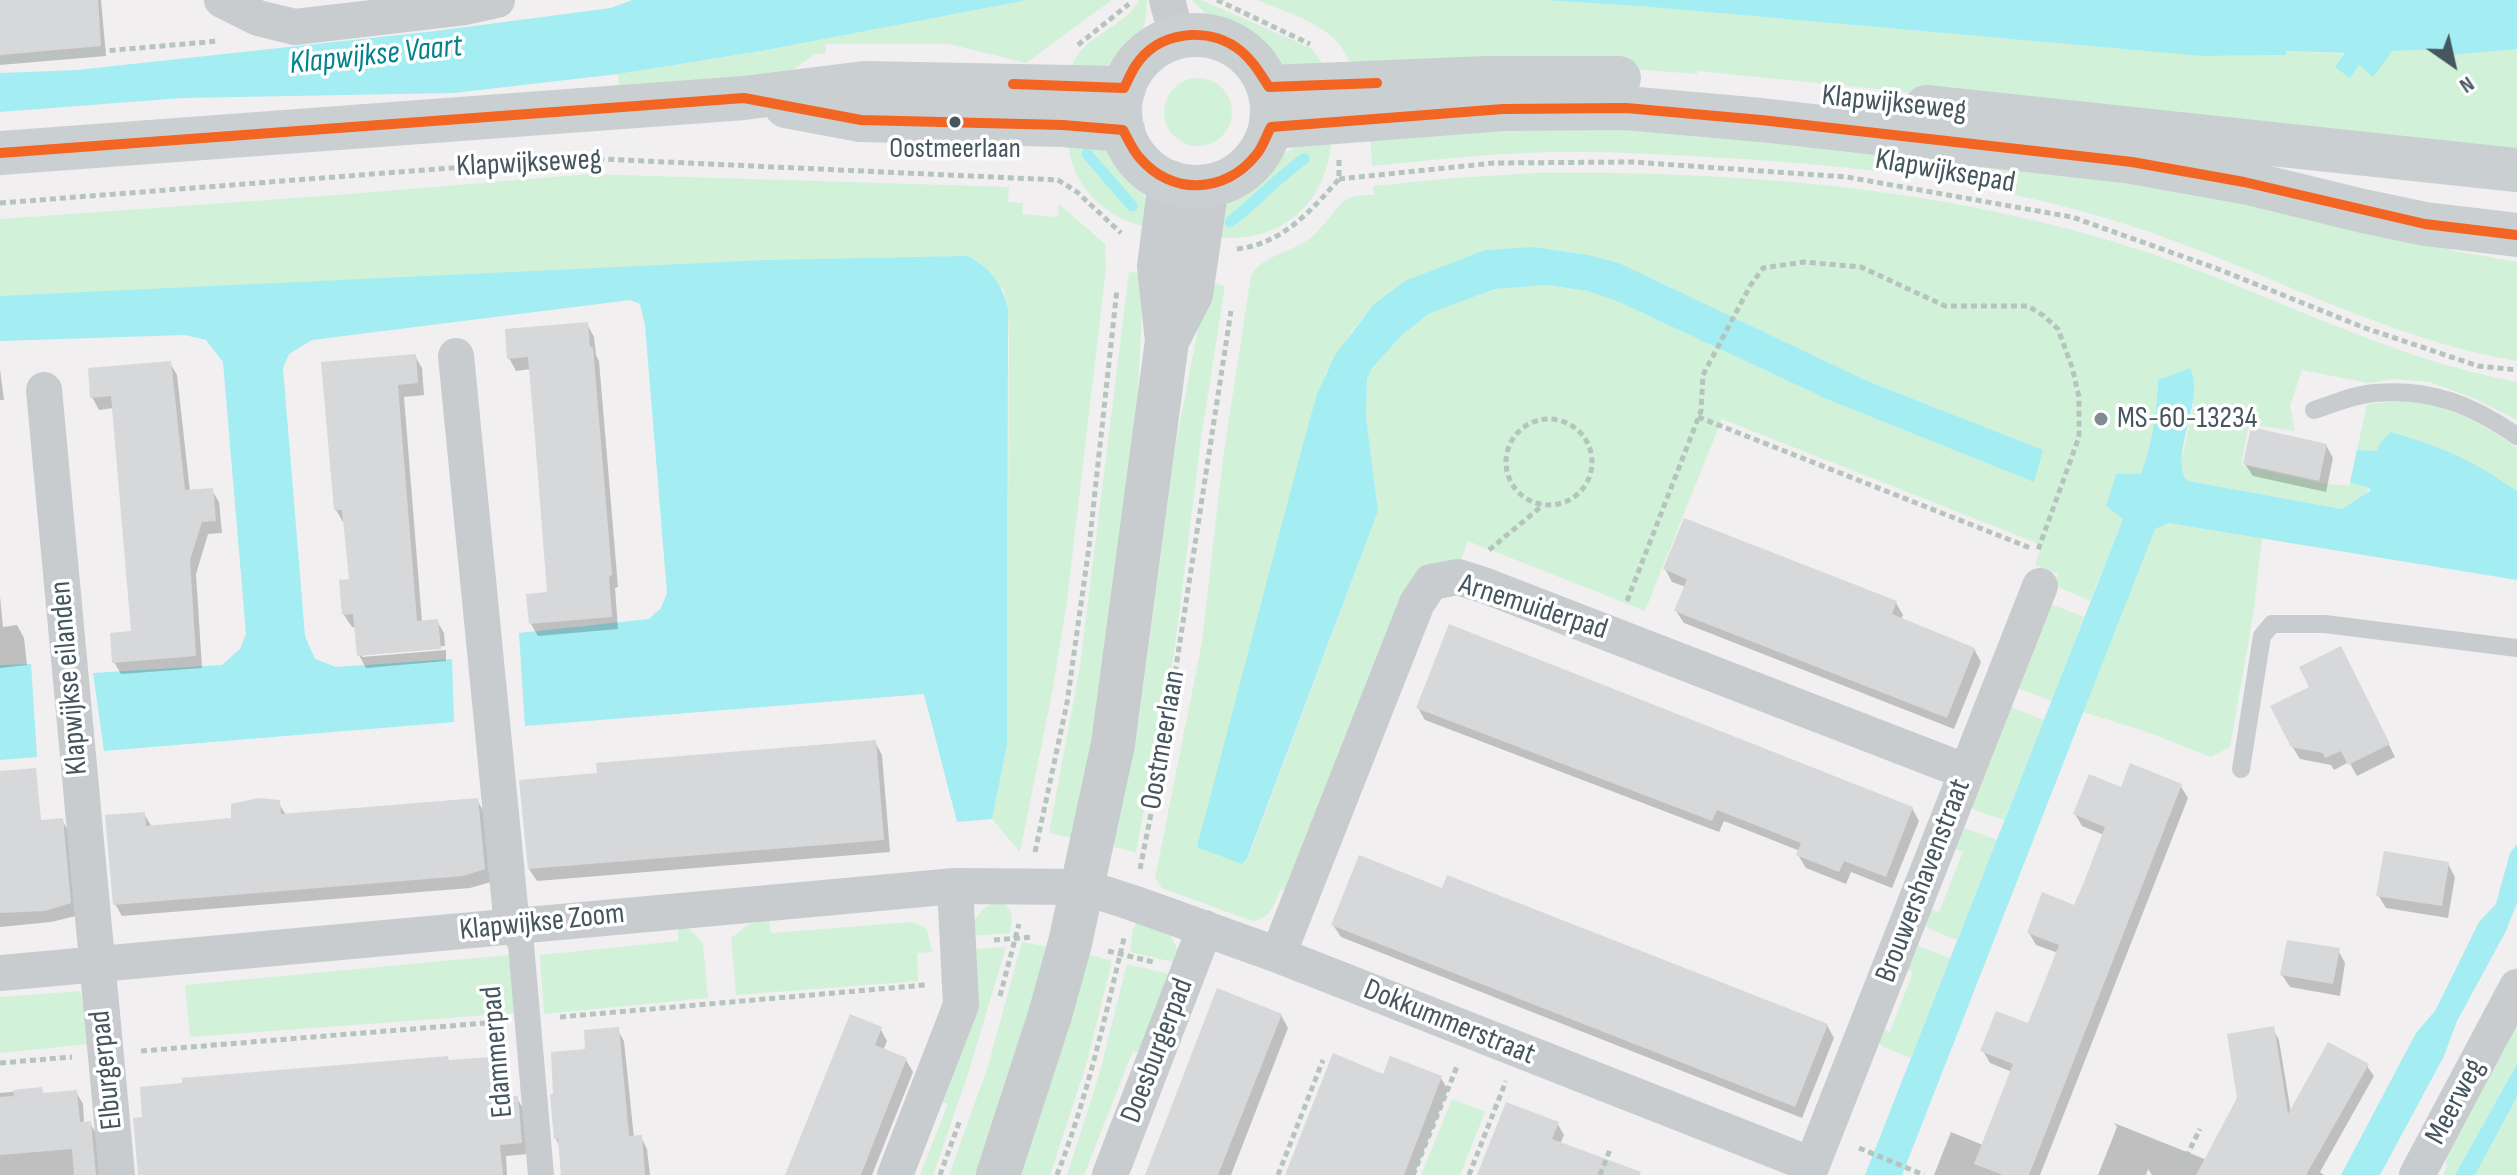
<!DOCTYPE html>
<html>
<head>
<meta charset="utf-8">
<style>
	body { margin:0 }
	#map { position:relative; width:2517px; height:1175px; overflow:hidden; background:#f1eff0; font-family:"Sofia Sans Condensed",sans-serif }
	canvas { display:block }
	.north { position:absolute; left:2413px; top:24px; width:80px; height:80px; -webkit-text-stroke:6px #fff; paint-order:stroke; rotate:146deg; font-size:22px; font-weight:700; line-height:32px; text-align:center; color:#45565e }
	.north::after { content:''; display:block; margin:auto; width:28px; height:36px; background:#45565e; clip-path:polygon(50% 0,100% 100%,50% 72%,0 100%) }
</style>
</head>
<body>
<div id="map">
<canvas width="2517" height="1175"></canvas>
<div class="north">N</div>
</div>
<script>
const context = document.querySelector('canvas').getContext('2d');
context.lineJoin = 'round';
function fillPath(path, color) {
  context.fillStyle = color;
  context.fill(path, 'evenodd');
}
function stroke(path, color, width, dash) {
  context.strokeStyle = color;
  context.lineWidth = width;
  context.lineCap = dash ? 'butt' : 'round';
  context.setLineDash(dash || []);
  context.stroke(path);
}
function label(font, color, halo, rows, align = 'center') {
  context.font = font + ' "Sofia Sans Condensed",sans-serif';
  context.lineWidth = 7;
  context.setLineDash([]);
  context.textBaseline = 'middle';
  context.strokeStyle = halo;
  context.fillStyle = color;
  for (const [text, x, y, turn = 0] of rows) {
    context.save();
    context.translate(x, y);
    context.rotate((+turn || 0) * Math.PI / 180);
    context.textAlign = isNaN(turn) ? turn : align;
    if (halo) context.strokeText(text, 0, 0);
    context.fillText(text, 0, 0);
    context.restore();
  }
}
fillPath(new Path2D(`
	M1028 0H1112L1026 63 949 44H826L825 54H815L788 73 619 86 618 74 761 51Z
	M1139 0H1147C1147 51 1116 68 1071 74 1073 38 1124 30 1139 0Z
	M1192 0H1201L1311 48 1326 68 1282 65 1251 38 1207 15Z
	M1257 0H1543L1651 7 2202 56 2285 55 2286 51 2367 55 2391 51 2451 49 2452 55 2517 49V149L2024 104 1698 71 1697 74 1608 67 1367 72 1365 61H1349C1334 24 1291 15 1257 0Z
	M1164 112a34 34 0 1 1 68 0a34 34 0 1 1-68 0Z
	M1507 120 1974 153 2351 222 2455 251 2517 262V361C2384 339 2255 265 2125 224 1994 183 1864 166 1727 158 1669 155 1611 151 1553 152 1492 153 1432 160 1372 166L1370 133Z
	M1332 136C1328 204 1281 245 1213 237L1225 206 1261 178 1283 154 1304 142Z
	M1068 138 1102 146 1118 159 1138 184 1147 201 1150 228C1105 219 1069 185 1068 138Z
	M1536 173C1739 171 1946 187 2140 250 2267 291 2385 358 2517 382V420L2475 399 2430 382 2394 379 2368 383 2302 370 2290 406 2295 431 2249 424 2241 465 2320 483 2349 486 2350 482 2370 488 2362 497 2342 509 2188 481 2180 466 2194 404 2158 380C2157 414 2151 443 2141 475L2116 474 2106 506 2123 519 2090 601 2054 585 2058 574 2035 565 2042 545 1722 419 1645 611 1468 541 1458 568 1436 572 1290 893 1281 889C1274 905 1271 918 1252 921L1162 888 1155 878 1202 642 1223 458 1251 275C1261 257 1291 252 1309 239 1322 230 1339 202 1349 198 1356 195 1366 195 1374 195L1373 186 1454 178ZM1533 247 1589 255 1619 263 1865 380 2043 450 2033 481 1829 400 1619 302 1588 291 1545 285 1495 289 1430 313 1402 335 1372 368 1367 379 1366 417 1378 511 1248 859 1242 864 1299 459 1326 372 1352 331 1374 304Z
	M589 174 1009 187 1008 202 1023 203 1022 214 1058 217 1059 204 1105 244 1106 268 1067 601 1053 688 1020 852 992 819 1007 744 1009 342 1008 308 1003 288 0 301V219L351 194Z
	M1129 272 1144 273 1136 427 1105 676 1074 838 1049 833 1080 666Z
	M1207 282 1225 286 1201 439 1174 654 1136 852 1113 847 1139 719 1175 448Z
	M2414 400C2452 408 2486 425 2517 448V491C2473 460 2442 447 2391 432L2380 443 2377 451 2357 450 2367 404Z
	M2168 523 2262 538 2254 609 2230 747 2211 757 2144 731 2083 712 2154 529Z
	M2053 605 2084 617 2052 701 2020 689 2017 683 2046 609Z
	M2011 707 2044 720 2004 820 1974 810 1970 804Z
	M1965 828 1997 840 1957 940 1930 929 1924 923 1929 908 1939 912 1963 852 1953 848 1959 831Z
	M995 902C1014 903 1013 919 1010 933L970 936C973 920 979 909 995 902Z
	M769 921 771 933 913 922 927 929 932 952 917 953 918 981 736 995 731 938 749 924Z
	M1137 923 1169 932 1178 951V963L1130 952 1133 929Z
	M688 928 703 943 708 998 544 1014 540 955 678 941V929Z
	M1022 942 1050 947 981 1175H949L988 1066Z
	M1918 946 1950 958 1911 1058 1883 1047 1877 1041 1879 1028 1890 1032 1913 972 1903 968 1913 950Z
	M1006 947 968 1074 937 1164 933 1175H920L948 1104 938 1100 971 949Z
	M1087 954 1112 961 1087 1062 1050 1175H1018Z
	M509 955 516 1013 190 1037 185 985Z
	M1127 964 1173 975 1144 1054 1133 1051 1084 1175H1067L1099 1075Z
	M81 991 88 1044 0 1053V997Z
	M2517 1014V1064L2455 1175H2443L2447 1167 2444 1151Z
	M2517 1097V1175H2475Z
	M1452 1099 1485 1112 1460 1175H1421Z`), '#d2f1d9');
fillPath(new Path2D(`
	M632 0H1028L761 51 618 74 454 93 182 98 0 112V73L77 70 436 31 611 8Z
	M1543 0H2517V49L2451 55V49L2392 51 2373 77 2359 65 2350 78 2335 67 2345 53 2286 51V55L2202 56 1651 7Z
	M1533 247 1589 255 1619 263 1865 380 2043 450 2034 482 1829 400 1619 302 1588 291 1546 285 1495 289 1430 313 1402 335 1372 368 1367 379 1366 417 1378 511 1247 859 1242 864 1197 847 1299 459 1317 394 1335 355 1374 304 1405 281 1485 250Z
	M968 256C991 269 1001 282 1008 308L1007 745 992 819 957 822 924 694 525 726 519 633 649 619 661 608 667 593 645 325 640 304 630 300 312 340 289 354 283 368 305 636 315 659 336 667 452 659 454 722 104 751 93 673 222 665 240 649 246 634 223 362 206 340 185 335 0 341V296L767 260Z
	M2190 368C2206 402 2167 457 2188 481L2342 509 2370 491V488L2350 482 2357 450 2377 451 2380 443 2391 432C2442 447 2473 460 2517 491V580L2168 523 2155 529 1902 1175H1865L2123 519 2106 506 2116 474H2141C2152 442 2157 414 2158 380Z
	M31 664 37 757 0 760V665Z
	M2517 844V903L2506 931 2457 1021 2444 1056 2380 1175H2341L2416 1033 2435 1011 2479 922 2496 904 2510 853Z
	M2517 1064V1097L2475 1175H2455Z`), '#a3edf3');
fillPath(new Path2D(`
	M0 0H101L106 56 0 65Z
	M587 324 594 337 596 355 599 361 618 587 615 588 618 629 538 636 531 624 549 594 531 369 516 371 509 358Z
	M415 356 422 368 424 395 404 397 422 622 437 621 444 633 445 646 362 653V657L446 650V661L366 668 359 655 357 627H352L344 615 351 581 345 522H343L336 510 324 364Z
	M170 363 177 375 190 492 212 490 219 502 222 533 208 534 196 574 202 668 121 674 114 662 133 633 114 408 99 410 92 397Z
	M0 369 4 400H0Z
	M2326 445 2333 458 2326 492 2253 476 2245 464Z
	M1665 569 1896 603 1903 615 1901 620 1974 649 1981 662 1954 729 1684 623 1676 611 1686 587 1672 582Z
	M0 596 3 627 17 625 24 638 27 665 0 668Z
	M2347 660 2395 757 2357 776 2349 762 2334 770 2331 765 2300 759 2292 746 2311 688Z
	M1418 708 1912 808 1919 821 1892 888 1851 872 1846 884 1806 868 1798 855 1800 851 1724 821 1719 832 1425 720Z
	M875 742 882 755 890 852 537 881 529 869Z
	M2180 785 2188 798 2040 1175H1934L1951 1132 1983 1145 2012 1072 1990 1063 1983 1051 2029 1026 2058 953 2036 945 2029 933 2075 908 2104 835 2082 826 2075 814 2122 790Z
	M477 800 484 812 491 882 470 888 122 916 115 904 144 814 152 827 234 820 278 802 286 815Z
	M62 820 69 832 76 916 51 922 0 927V840Z
	M2448 864 2455 877 2448 918 2386 908 2378 895Z
	M1443 890 1827 1025 1834 1038 1802 1118 1341 937 1333 925Z
	M2338 950 2345 963 2340 996 2290 987 2282 975Z
	M1281 1015 1288 1028 1231 1175H1146Z
	M880 1028 887 1041 883 1051 906 1060 913 1072 872 1175H789Z
	M617 1029 624 1041 634 1138 641 1137 647 1149 650 1175H563L560 1147 556 1139 588 1051Z
	M2273 1029 2279 1040 2291 1113 2367 1066 2374 1076 2320 1172 2324 1175H2152L2148 1169 2146 1175H2098L2117 1127 2114 1123 2207 1160Z
	M490 1059 497 1071 499 1099 517 1098 524 1110 528 1154 506 1156 507 1175H140L450 1062Z
	M1384 1077 1441 1078 1448 1090 1414 1175H1287Z
	M41 1089 44 1094 76 1092 83 1104 84 1124 90 1123 97 1135 100 1175H0V1093Z
	M1557 1123 1564 1135 1560 1144 1639 1175H1480Z`), '#0003');
stroke(new Path2D(`
	M1087 154 1132 206
	M1230 222C1256 202 1277 178 1304 159`), '#a3edf3', 11);
fillPath(new Path2D(`
	M0 0H98L101 46 0 55Z
	M588 322 590 347H593L612 575 609 576 612 617 529 624 526 594 547 592 534 426 528 357 507 359 505 329Z
	M416 354 418 383 398 385 403 448 417 621 438 619 441 649 357 656 353 614 342 615 339 580 349 579 342 510H334L321 362Z
	M171 361 185 490 213 488 216 521 202 522 190 560 196 656 112 663 110 633 131 631 111 396 90 398 88 368Z
	M2251 427 2327 444 2319 481 2243 464Z
	M1684 518 1897 601 1892 614 1975 648 1947 718 1674 611 1687 579 1663 569Z
	M1449 624 1913 807 1886 877 1844 861 1839 872 1796 855 1801 843 1717 810 1712 821 1416 708Z
	M2341 646 2390 744 2348 765 2341 751 2325 758 2323 753 2291 747 2270 706 2309 687 2299 667Z
	M876 740 884 840 528 869 519 780 597 773 596 763Z
	M2130 763 2182 784 2029 1175H2003L1974 1164 2013 1064 1980 1051 1996 1011 2028 1023 2041 991 2059 945 2027 933 2042 892 2074 905 2084 882 2105 827 2073 814 2089 774 2121 787Z
	M36 768 41 820 63 818 71 903 45 911 0 913V771Z
	M258 798 280 800 281 814 478 798 485 869 463 876 113 905 105 815 145 812 146 826 231 818V804Z
	M2384 851 2449 862 2442 906 2376 896Z
	M1359 855 1442 888 1447 875 1828 1024 1795 1107 1331 925Z
	M2287 940 2340 948 2333 984 2280 975Z
	M1217 988 1282 1014 1218 1175H1145Z
	M850 1014 882 1027 875 1045 907 1058 880 1126 861 1175H785Z
	M2274 1026 2288 1114 2328 1042 2369 1064 2306 1175H2196L2237 1098 2227 1034Z
	M619 1027 629 1136 642 1135 645 1175H561L558 1139H554L550 1094H553L551 1052 585 1049 584 1030Z
	M1333 1053 1383 1074 1390 1056 1442 1076 1404 1175H1285Z
	M448 1056 449 1060 491 1057 495 1097 518 1096 522 1143 500 1145 503 1175H138L133 1118 142 1117 140 1087 182 1083V1078Z
	M42 1087 43 1093 77 1090 80 1122 91 1121 96 1175H74L72 1149 0 1155V1097L14 1096 13 1090Z
	M1506 1102 1559 1122 1552 1139 1641 1172 1640 1175H1477Z`), '#d7d8da');
stroke(new Path2D(`
	M1217 0 1310 44
	M1078 45 1129 4
	M0 60 219 41
	M1339 160V179
	M1339 179 1494 163 1633 162 1847 177 2072 217 2218 269 2365 328 2478 366 2517 370
	M0 203 579 158 1058 180 1077 192 1121 233
	M1237 249C1282 244 1311 211 1339 179
	M1698 417 2033 549
	M1506 462a43 43 0 1 1 86 0a43 43 0 1 1-86 0Z
	M1489 550 1543 505
	M1627 601 1701 411 1703 375 1750 286 1763 268 1804 262 1861 267 1945 306H2028L2044 316 2058 329 2072 367 2079 397V437L2038 550
	M1035 852 1067 703 1089 547 1117 289
	M1140 869 1162 758 1231 311
	M994 940 1032 937
	M1108 951 1153 962
	M1000 996 1019 924
	M560 1017 925 985
	M141 1051 498 1022
	M0 1063 72 1057
	M1859 1148 1924 1175
	M940 1175 960 1120
	M1057 1175C1087 1098 1105 1018 1124 938
	M1278 1175 1323 1060
	M1413 1175 1458 1064
	M1469 1175 1506 1081
	M1600 1175 1611 1147
	M2177 1175 2200 1129`), '#b6c4be', 5, [6, 4]);
stroke(new Path2D(`
	M2314 410C2333 404 2355 394 2375 393 2431 388 2472 405 2517 436
	M2241 769 2262 636 2272 624H2325L2517 648`), '#c8ccce', 18);
stroke(new Path2D(`
	M512 926 521 945 541 1175`), '#c8ccce', 26);
stroke(new Path2D(`
	M222 0 258 18 295 27 465 7 497 0
	M1167 0 1177 37
	M456 356 512 926
	M44 390 117 1175
	M1278 955 1417 603 1431 582 1458 577 1486 586 1967 772
	M0 973 955 886 1084 887 1133 903 1278 955 1812 1165
	M895 1175 961 1005 955 886
	M1110 1175 1205 928
	M1808 1175 2040 586
	M2417 1175 2517 987`), '#c8ccce', 36);
stroke(new Path2D(`
	M1167 341 1191 294 1207 186
	M998 1175 1050 1015 1070 943 1113 744 1167 341 1159 266 1170 182`), '#c8ccce', 44);
stroke(new Path2D(`
	M1120 111a76 76 0 1 1 152 0a76 76 0 1 1-152 0Z
	M1269 87 1486 78H1619
	M786 106 861 120 1063 125 1123 130
	M1926 107 2517 170
	M1271 127 1503 109 1626 108 1761 120 2132 162 2244 182 2363 211 2425 224 2517 235
	M0 153 744 98 864 83 1124 88`), '#cacfd1', 44);
stroke(new Path2D(`
	M1013 84 1124 88C1128 81 1131 72 1136 65 1158 32 1205 26 1237 48 1251 58 1260 73 1269 87L1377 83
	M0 153 744 98 861 120 1063 125 1123 130C1128 139 1132 149 1139 157 1171 196 1225 194 1256 155 1263 147 1266 136 1271 127L1503 109 1626 108 1761 120 2132 162 2244 182 2425 224 2517 235`), '#f26522', 10);
for (const [x, y, r, color] of [
	[955,122,7,"#45565e"],
	[2101,419,8,"#818c91"]
]) {
  const dot = new Path2D();
  dot.arc(x, y, r, 0, 2 * Math.PI);
  context.fillStyle = color;
  context.fill(dot);
  stroke(dot, '#fff', 3);
}
label('28px', '#45565e', '#fff', [
	["Oostmeerlaan",955,150]
]);
label('30px', '#45565e', '#fff', [
	["Klapwijkseweg",1894,104,6],
	["Klapwijkseweg",529,164,-3],
	["Klapwijksepad",1945,172,10],
	["Arnemuiderpad",1533,608,18],
	["Klapwijkse eilanden",70,678,-95],
	["Oostmeerlaan",1164,740,-80],
	["Brouwershavenstraat",1924,881,-69],
	["Klapwijkse Zoom",542,923,-6],
	["Dokkummerstraat",1449,1023,22],
	["Doesburgerpad",1158,1051,-69],
	["Edammerpad",498,1052,-95],
	["Elburgerpad",107,1070,-96],
	["Meerweg",2456,1102,-62]
]);
label('30px', '#45565e', '#fff', [
	["MS-60-13234",2117,419]
], 'left');
label('italic 32px', '#04838d', '#fff', [
	["Klapwijkse Vaart",376,56,-6]
]);
</script>
</body>
</html>
